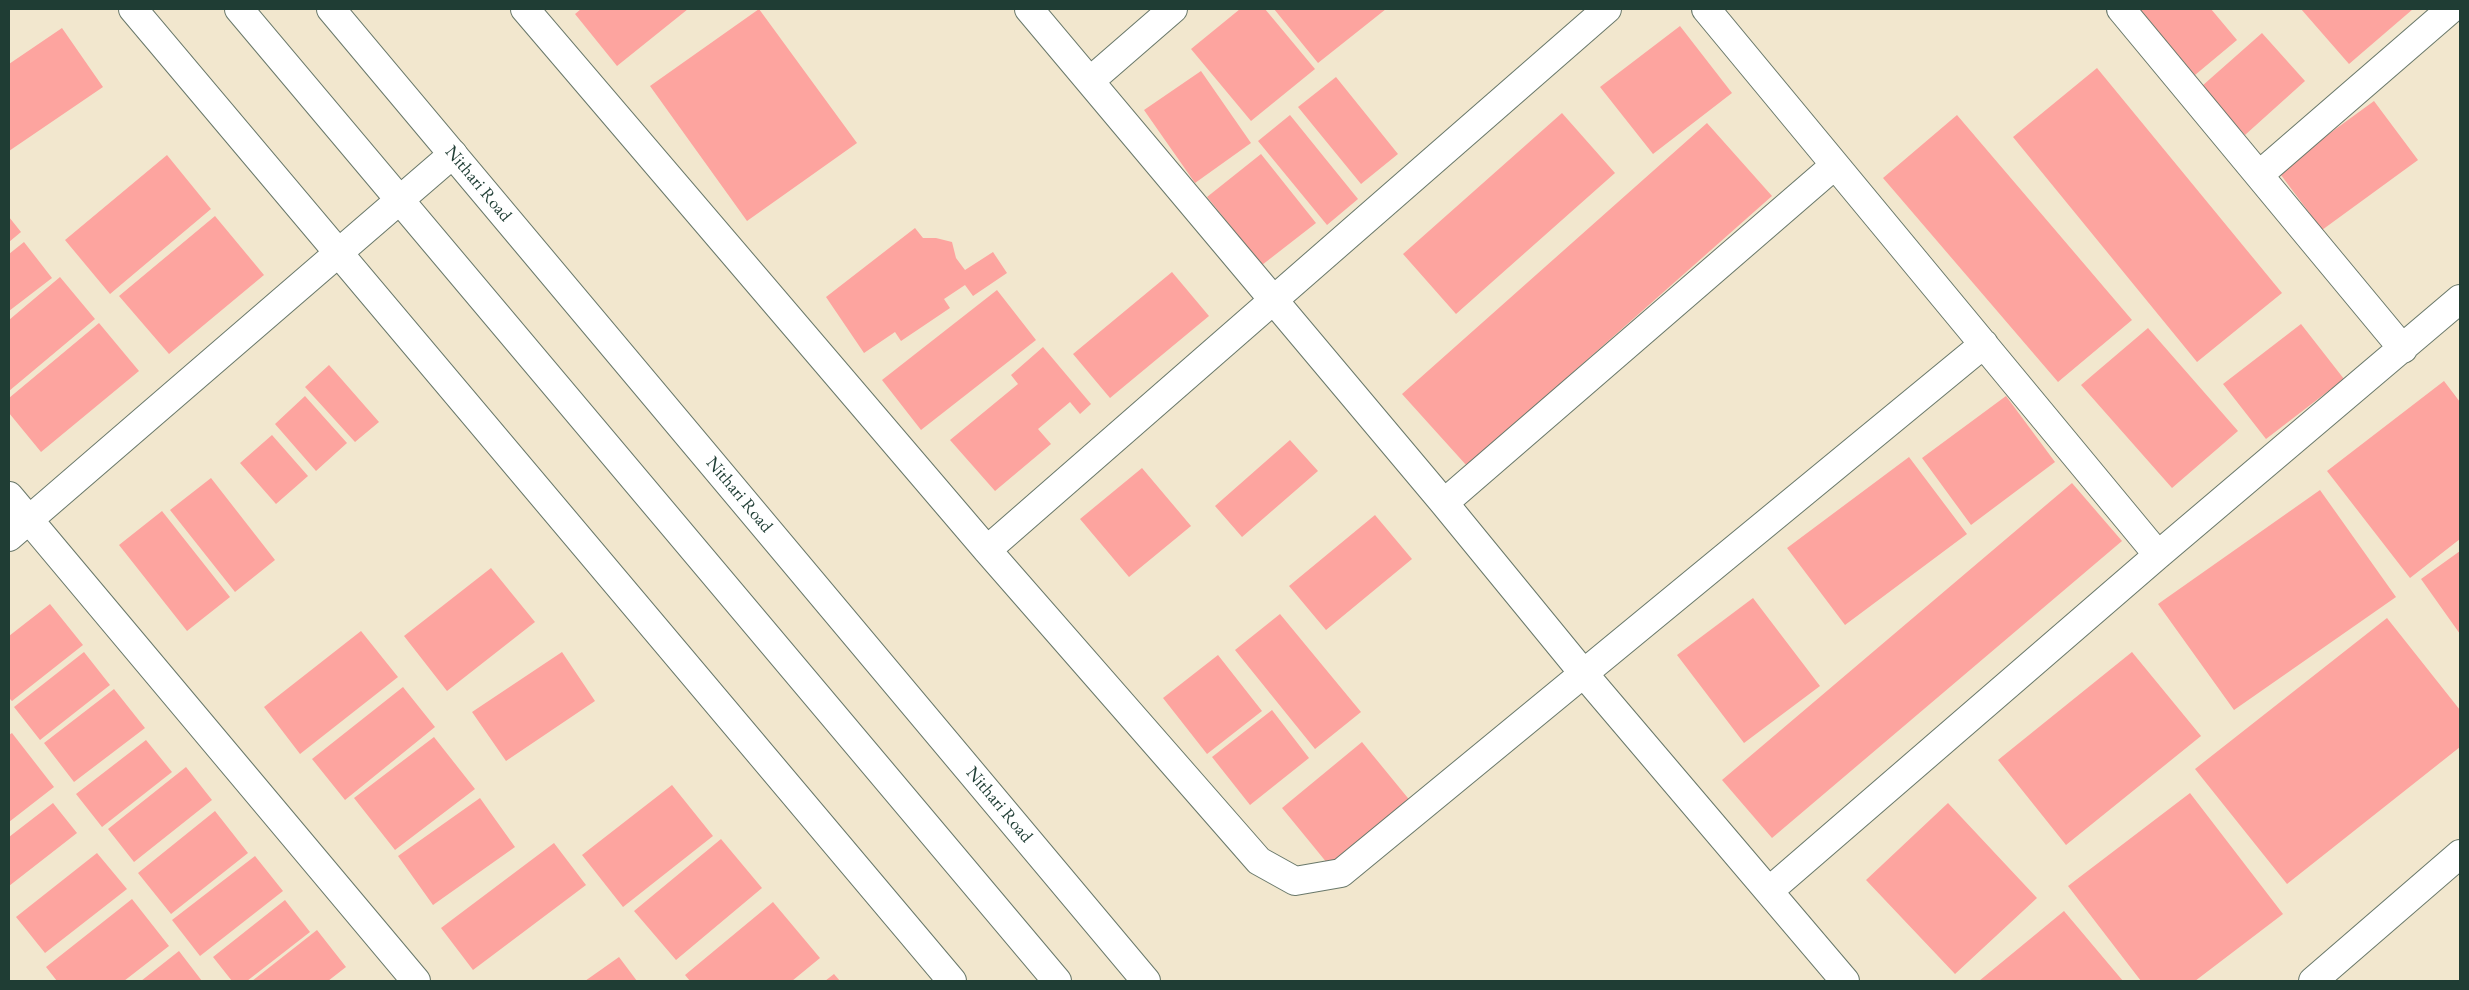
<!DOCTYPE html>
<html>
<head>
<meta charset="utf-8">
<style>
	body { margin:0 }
	#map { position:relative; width:2469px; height:990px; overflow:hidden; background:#f2e7ce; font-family:"EB Garamond",serif }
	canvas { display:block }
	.frame { position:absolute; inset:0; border:10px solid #1f3d34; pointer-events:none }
</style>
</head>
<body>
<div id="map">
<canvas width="2469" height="990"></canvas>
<div class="frame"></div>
</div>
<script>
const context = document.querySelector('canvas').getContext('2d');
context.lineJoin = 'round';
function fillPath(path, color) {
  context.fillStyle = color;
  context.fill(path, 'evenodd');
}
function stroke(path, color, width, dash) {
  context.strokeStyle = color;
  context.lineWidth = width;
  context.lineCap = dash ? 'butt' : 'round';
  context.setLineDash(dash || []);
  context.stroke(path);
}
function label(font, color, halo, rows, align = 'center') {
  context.font = font + ' "EB Garamond",serif';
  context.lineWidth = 4;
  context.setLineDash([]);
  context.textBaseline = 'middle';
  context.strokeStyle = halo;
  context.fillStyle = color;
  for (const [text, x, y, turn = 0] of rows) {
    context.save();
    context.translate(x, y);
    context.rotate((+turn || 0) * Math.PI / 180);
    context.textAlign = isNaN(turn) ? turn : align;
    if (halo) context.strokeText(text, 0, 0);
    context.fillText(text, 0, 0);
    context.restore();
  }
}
fillPath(new Path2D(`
	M581 9H688L617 66 575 14Z
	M759 9 857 143 747 221 650 86Z
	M1240 9H1265L1315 69 1251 121 1191 49Z
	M1274 9H1386L1318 63Z
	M2139 9H2211L2237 40 2195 75Z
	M2301 9H2413L2349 64Z
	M1680 26 1732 93 1653 154 1600 87Z
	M62 28 103 87 9 151V64Z
	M2262 33 2305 81 2245 135 2202 86Z
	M2097 68 2282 293 2197 362 2013 137Z
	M1201 71 1251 143 1195 183 1144 110Z
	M1336 77 1398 154 1361 184 1298 107Z
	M2374 101 2418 160 2322 230 2278 171Z
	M1562 113 1615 173 1456 314 1403 254Z
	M1290 115 1358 199 1327 225 1258 141Z
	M1957 115 2132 320 2058 382 1883 178Z
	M1707 123 1772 196 1467 466 1402 394Z
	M1261 154 1316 223 1262 265 1207 197Z
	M167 155 211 209 110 294 65 240Z
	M215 216 264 275 169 354 119 296Z
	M9 217 21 232 9 242Z
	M915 228 923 238H936L952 242 956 258 965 270 993 252 1007 273 973 296 965 285 944 299 950 308 901 341 895 332 864 353 826 297Z
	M24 242 52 278 9 311V254Z
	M1172 272 1209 316 1110 398 1073 354Z
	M60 277 95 319 9 391V320Z
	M997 290 1036 340 921 430 882 380Z
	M99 323 139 371 41 452 9 413V398Z
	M2301 324 2344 379 2266 439 2223 384Z
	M2148 328 2238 431 2172 488 2081 385Z
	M1043 347 1091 404 1080 414 1070 402 1038 429 1051 444 995 491 950 440 1018 384 1011 375Z
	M329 365 379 422 355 442 305 387Z
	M2444 381 2460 402V539L2410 578 2327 471Z
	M305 396 347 443 316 471 275 424Z
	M2006 396 2055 462 1971 525 1922 458Z
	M272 435 308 476 276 504 240 463Z
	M1290 440 1318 471 1242 537 1215 506Z
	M1909 457 1967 534 1845 625 1787 548Z
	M1142 468 1191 526 1129 577 1080 519Z
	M211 478 275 560 235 592 170 510Z
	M2072 483 2122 541 1772 838 1722 780Z
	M2320 490 2396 597 2234 710 2158 604Z
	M162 511 230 597 187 631 119 545Z
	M1375 515 1412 559 1326 630 1289 586Z
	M2460 551V634L2421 579Z
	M491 568 535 622 447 691 404 636Z
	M1753 598 1820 686 1744 743 1677 655Z
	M50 604 83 645 12 701 9 698V636Z
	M1280 614 1361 712 1315 749 1235 650Z
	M2387 618 2460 710V747L2287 884 2195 769Z
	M361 631 398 677 300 754 264 707Z
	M84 652 110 685 40 740 14 707Z
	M562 652 595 701 506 761 472 712Z
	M2132 652 2201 736 2066 845 1998 760Z
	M1218 655 1262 711 1207 754 1163 698Z
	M403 687 435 727 345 800 312 759Z
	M114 689 145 728 74 782 44 743Z
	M1272 710 1309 758 1250 805 1212 757Z
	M12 733 54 787 9 822V735Z
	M434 737 475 789 395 850 354 798Z
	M146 740 172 772 102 827 76 794Z
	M1362 742 1412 803 1332 869 1282 808Z
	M186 767 212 800 134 862 108 829Z
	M672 785 713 836 623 907 582 855Z
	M2190 793 2283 914 2195 981H2141L2068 886Z
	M480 798 515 847 433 905 398 856Z
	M53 803 77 833 9 886V837Z
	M1948 803 2037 898 1955 974 1866 880Z
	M215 811 248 853 171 914 138 873Z
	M721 839 762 888 676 960 634 911Z
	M554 843 586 885 473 970 441 928Z
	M97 853 127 889 45 953 16 917Z
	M255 856 283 891 200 956 172 920Z
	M132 899 169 946 124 981H57L46 967Z
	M285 900 310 932 247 981H232L213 957Z
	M773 902 820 958 792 981H690L685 975Z
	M2064 911 2123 981H1979Z
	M317 930 346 967 328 981H252Z
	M179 951 202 981H141Z
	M619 957 637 981H585Z
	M834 974 840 981H825Z`), '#fda49f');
const minor = new Path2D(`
	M133 9 952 981
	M525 9 987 550 1259 861 1295 881 1341 873 1984 344
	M1029 9 1444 503 1584 674 1845 981
	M1706 9 2158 555
	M2121 9 2403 349
	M1090 81 1173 9
	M2259 175 2451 9
	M9 496 416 981
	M1444 503 1835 165
	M9 537 453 154
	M987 550 1607 9
	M1769 891 2158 555 2460 299`);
const tertiary = new Path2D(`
	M239 9 1057 981
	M331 9 1146 981
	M2313 981 2460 854`);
stroke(minor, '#69786a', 30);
stroke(tertiary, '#69786a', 30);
stroke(minor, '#fff', 28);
stroke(tertiary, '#fff', 28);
label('18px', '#1f3d34', '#fff', [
	["Nithari Road",478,184,50],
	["Nithari Road",739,495,50],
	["Nithari Road",999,805,50]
]);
</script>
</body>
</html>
